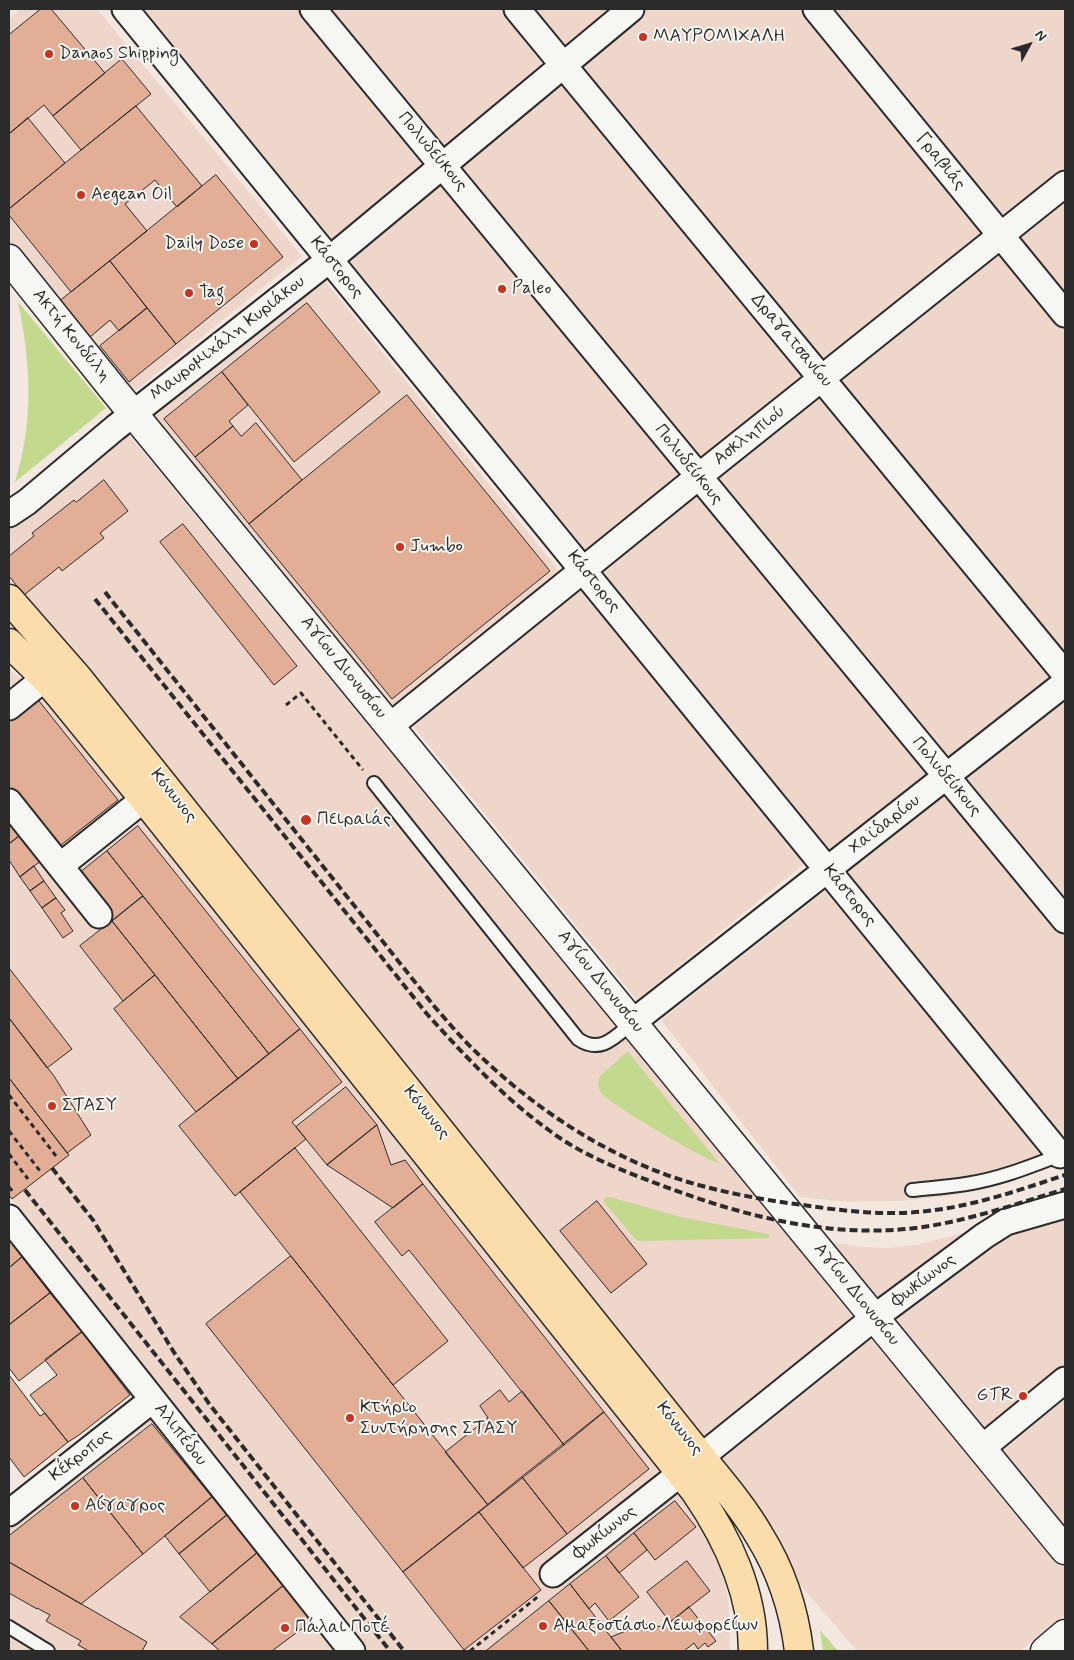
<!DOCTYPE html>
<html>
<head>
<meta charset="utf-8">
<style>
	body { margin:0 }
	#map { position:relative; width:1074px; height:1660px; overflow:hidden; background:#f2e8e0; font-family:Mynerve,sans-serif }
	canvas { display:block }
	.frame { position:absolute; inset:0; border:10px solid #2b2b2b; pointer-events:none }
	.north { position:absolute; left:1004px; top:20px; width:50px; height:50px; -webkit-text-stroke:4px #f6f6f2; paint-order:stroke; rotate:51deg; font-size:14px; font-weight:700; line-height:20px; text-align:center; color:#2b2b2b }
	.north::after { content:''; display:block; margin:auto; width:18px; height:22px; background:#2b2b2b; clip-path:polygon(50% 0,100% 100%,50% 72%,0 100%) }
</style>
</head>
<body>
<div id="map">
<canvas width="1074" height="1660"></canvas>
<div class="frame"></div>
<div class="north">N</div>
</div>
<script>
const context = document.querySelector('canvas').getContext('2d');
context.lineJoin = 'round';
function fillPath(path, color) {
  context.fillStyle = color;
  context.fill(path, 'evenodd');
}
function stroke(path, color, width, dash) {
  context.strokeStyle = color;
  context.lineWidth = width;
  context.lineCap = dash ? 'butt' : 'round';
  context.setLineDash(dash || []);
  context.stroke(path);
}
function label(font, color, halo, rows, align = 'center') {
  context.font = font + ' Mynerve,sans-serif';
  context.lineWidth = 4;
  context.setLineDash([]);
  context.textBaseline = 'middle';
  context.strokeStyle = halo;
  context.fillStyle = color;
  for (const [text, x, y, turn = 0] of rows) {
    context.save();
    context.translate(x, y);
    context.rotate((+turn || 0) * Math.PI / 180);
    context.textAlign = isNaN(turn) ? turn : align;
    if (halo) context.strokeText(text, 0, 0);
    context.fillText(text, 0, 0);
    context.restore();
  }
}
fillPath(new Path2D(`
	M21 9H97L302 256 130 395 9 247V19Z
	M144 9H1065V1139Z
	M322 277 561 573 390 712 151 416Z
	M123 435 129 436 134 441 362 717 376 731 859 1318 702 1442 9 591V523Z
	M581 589 805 863 637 1000 413 726Z
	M9 668 35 695 41 691 679 1491 699 1521 709 1538 717 1558 725 1582 729 1605 730 1651H364L9 1195Z
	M825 891 1055 1167 995 1186 950 1196 901 1201 848 1202 800 1197 661 1020Z
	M1065 1216V1615L1020 1651H857L791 1574 715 1457 1001 1234Z
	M968 1232 881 1301 832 1242 862 1247 887 1248 915 1245Z
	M152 1414 344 1651H9V1525Z`), '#eed7ca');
fillPath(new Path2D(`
	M18 302 106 408 15 482C34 420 31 364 18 302Z
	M628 1051V1052L719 1163C707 1162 611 1104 602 1094 598 1088 597 1082 600 1076Z
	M610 1197 681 1217 768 1234 770 1236 769 1238 637 1241 603 1201 605 1198Z
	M820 1630 838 1651H823Z`), '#c2d98e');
const building = new Path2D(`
	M41 9H51L105 73 53 116 44 105 9 134V35Z
	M122 59 151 94 81 150 53 116Z
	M136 106 202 186 177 207 155 180 125 204 147 231 71 292 9 215V209Z
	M28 118 65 163 9 209V134Z
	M216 175 283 257 176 344 110 261Z
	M110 261 147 308 119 331 110 320 90 337 60 301Z
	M307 303 380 392 294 462 222 372Z
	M147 308 176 344 129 382 100 346Z
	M222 372 248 405 229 421 233 426 195 457 164 419Z
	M407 395 550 571 392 699 249 524Z
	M256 423 302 480 249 524 195 457 233 426 241 436Z
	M104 480 128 511 100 533 104 538 62 571 59 567 24 595 9 576V556L34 536 32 533 74 500 76 502Z
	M183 524 297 666 274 685 160 542Z
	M35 696 118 800 56 849 9 790V716Z
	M9 815 23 833 9 844Z
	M138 826 300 1029 269 1054 107 851Z
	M23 833 42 860 20 877 9 860V844Z
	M107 851 143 896 112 921 76 876Z
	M34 866 44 881 30 891 20 877Z
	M44 881 56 898 42 908 30 891Z
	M143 896 269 1054 238 1079 112 921Z
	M56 898 65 910 61 913 73 931 63 938 42 908Z
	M112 921 155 975 123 1001 80 946Z
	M9 968 72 1049 47 1068 9 1018Z
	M155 975 238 1079 196 1112 114 1009Z
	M9 1018 54 1076 91 1135 67 1153 9 1078Z
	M300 1029 342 1082 292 1122 306 1139 235 1196 179 1126Z
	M9 1078 69 1155 12 1199 9 1195Z
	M346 1087 377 1125 327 1165 296 1127Z
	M377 1125 391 1165 405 1160 423 1184 393 1208 327 1165Z
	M295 1148 448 1341 393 1385 240 1192Z
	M423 1184 604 1412 564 1445 409 1250 402 1256 375 1222Z
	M597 1201 647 1264 611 1293 560 1231Z
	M9 1240 22 1257 9 1268Z
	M291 1256 488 1505 403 1572 206 1324Z
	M22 1257 50 1293 9 1325V1268Z
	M50 1293 82 1332 19 1381 9 1368V1325Z
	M82 1332 130 1395 79 1435 68 1442 30 1395 57 1375 45 1360Z
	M9 1375 40 1416 45 1413 68 1442 24 1477 9 1457Z
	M500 1390 509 1402 522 1391 564 1445 488 1505 445 1452 488 1418 480 1406Z
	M604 1412 649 1469 567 1534 522 1477Z
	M152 1424 212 1497 143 1554 83 1478Z
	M522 1477 567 1534 523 1568 479 1512Z
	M83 1478 143 1554 81 1604 9 1562V1536Z
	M212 1497 227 1515 179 1554 165 1536Z
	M675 1501 696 1527 655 1560 634 1533Z
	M479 1512 541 1590 464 1650 403 1572Z
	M227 1515 257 1553 210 1592 179 1554Z
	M634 1533 647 1550 619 1573 606 1556Z
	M257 1553 284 1585 212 1644 180 1617Z
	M606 1556 639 1597 609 1621 595 1603 589 1609 570 1584Z
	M687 1561 710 1591 670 1622 647 1592Z
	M9 1562 147 1642 142 1651H89L78 1645 81 1641 46 1621 50 1615 37 1608V1609L9 1593Z
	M570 1584 611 1637 622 1651H589L549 1601Z
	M284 1585 312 1621 272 1651H220L212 1644Z
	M549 1601 589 1651H486Z
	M689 1607 716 1641 708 1647 705 1643 698 1649 694 1643 684 1651H622L611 1637 645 1623 650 1630 656 1626 664 1627Z`);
fillPath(building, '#e3ae96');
stroke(building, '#2b2b2b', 1);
const service = new Path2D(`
	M374 783 578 1039C601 1055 616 1036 633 1022
	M912 1190C930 1188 948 1187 966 1184 999 1179 1029 1167 1060 1155
	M9 1627 48 1651`);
const minor = new Path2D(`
	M125 9 1060 1155 1065 1153
	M313 9 1065 920
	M517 9 1065 674
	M816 9 1065 314
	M9 514 27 502 115 428 329 260 631 9
	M9 707 45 678
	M390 726 698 477 1065 184
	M9 802 99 915
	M60 866 144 799
	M633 1022 1065 683
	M9 1218 352 1651
	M982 1448 1065 1380
	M701 1457 875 1317 984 1236 1006 1222 1065 1205
	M9 1513 152 1400
	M553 1574 681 1473`);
const secondary = new Path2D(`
	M9 259 113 389 1065 1550
	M1045 1651 1065 1634`);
const primary = new Path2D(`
	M9 599 78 678 701 1457C721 1482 743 1507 759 1535 781 1570 794 1610 799 1651
	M9 643 45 678 61 697 144 799 695 1491C728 1539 753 1592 753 1651`);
stroke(service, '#2b2b2b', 16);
stroke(minor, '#2b2b2b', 29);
stroke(secondary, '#2b2b2b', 31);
stroke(primary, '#2b2b2b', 31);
stroke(new Path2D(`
	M286 705 301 693 363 770
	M9 1095 56 1156
	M9 1131 40 1171
	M9 1154 28 1179
	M9 1187 14 1193
	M470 1651 540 1595`), '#2b2b2b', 3, [5, 4]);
stroke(service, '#f6f6f2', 12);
stroke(minor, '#f6f6f2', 25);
stroke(secondary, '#f6f6f2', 28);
stroke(primary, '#faddab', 28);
stroke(new Path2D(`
	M105 592 434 1006C448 1022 462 1039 477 1053 536 1110 609 1158 688 1182 725 1193 764 1200 803 1205 843 1211 886 1216 927 1211 974 1206 1020 1190 1065 1175
	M95 599 427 1014C465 1056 504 1098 550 1131 582 1155 621 1170 658 1184 742 1216 832 1240 923 1227 971 1220 1019 1203 1065 1189
	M52 1168 93 1220 175 1354 210 1405 404 1651
	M25 1190 390 1651`), '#2b2b2b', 4, [8, 4]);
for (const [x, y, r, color] of [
	[643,37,5,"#c8321e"],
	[49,54,5,"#c8321e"],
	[81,195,5,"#c8321e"],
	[254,244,5,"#c8321e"],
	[502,289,5,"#c8321e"],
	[189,293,5,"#c8321e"],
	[400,547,5,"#c8321e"],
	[306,820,6,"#c8321e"],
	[52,1106,5,"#c8321e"],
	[1023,1396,5,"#c8321e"],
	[350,1418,5,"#c8321e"],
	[75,1506,5,"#c8321e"],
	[543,1626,5,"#c8321e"],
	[285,1628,5,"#c8321e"]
]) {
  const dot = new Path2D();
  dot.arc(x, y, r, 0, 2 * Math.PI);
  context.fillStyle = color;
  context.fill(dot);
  stroke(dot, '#f6f6f2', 2);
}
label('18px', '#2b2b2b', '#f6f6f2', [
	["ΜΑΥΡΟΜΙΧΑΛΗ",653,37],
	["Danaos Shipping",59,54],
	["Aegean Oil",91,195],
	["Daily Dose",244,244,"right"],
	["Paleo",512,289],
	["Tag",199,293],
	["Jumbo",410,547],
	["Πειραιάς",317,820],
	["ΣΤΑΣΥ",62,1106],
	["GTR",1013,1396,"right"],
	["Κτήριο",360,1408],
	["Συντήρησης ΣΤΑΣΥ",360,1429],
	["Αίγαγρος",85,1506],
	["Αμαξοστάσιο Λεωφορείων",553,1626],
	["Πάλαι Ποτέ",295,1628]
], 'left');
label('18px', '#2b2b2b', '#f6f6f2', [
	["Πολυδεύκους",432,152,50],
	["Γραβιάς",940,162,51],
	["Κάστορος",336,268,51],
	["Ακτή Κονδύλη",71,336,51],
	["Μαυρομιχάλη Κυριάκου",228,339,-38],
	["Δραγατσανίου",791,341,50],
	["Ασκληπιού",750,436,-38],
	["Πολυδεύκους",688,465,51],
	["Κάστορος",593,582,51],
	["Αγίου Διονυσίου",343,668,51],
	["Πολυδεύκους",946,777,50],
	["Κόνωνος",173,796,51],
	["Χαϊδαρίου",885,825,-38],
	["Κάστορος",849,896,51],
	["Αγίου Διονυσίου",600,982,51],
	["Κόνωνος",426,1113,51],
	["Φωκίωνος",924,1281,-37],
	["Αγίου Διονυσίου",856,1295,51],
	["Κόνωνος",679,1429,51],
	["Αλιπέδου",180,1435,52],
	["Κέκροπος",81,1456,-38],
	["Φωκίωνος",605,1533,-38]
]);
</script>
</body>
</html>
